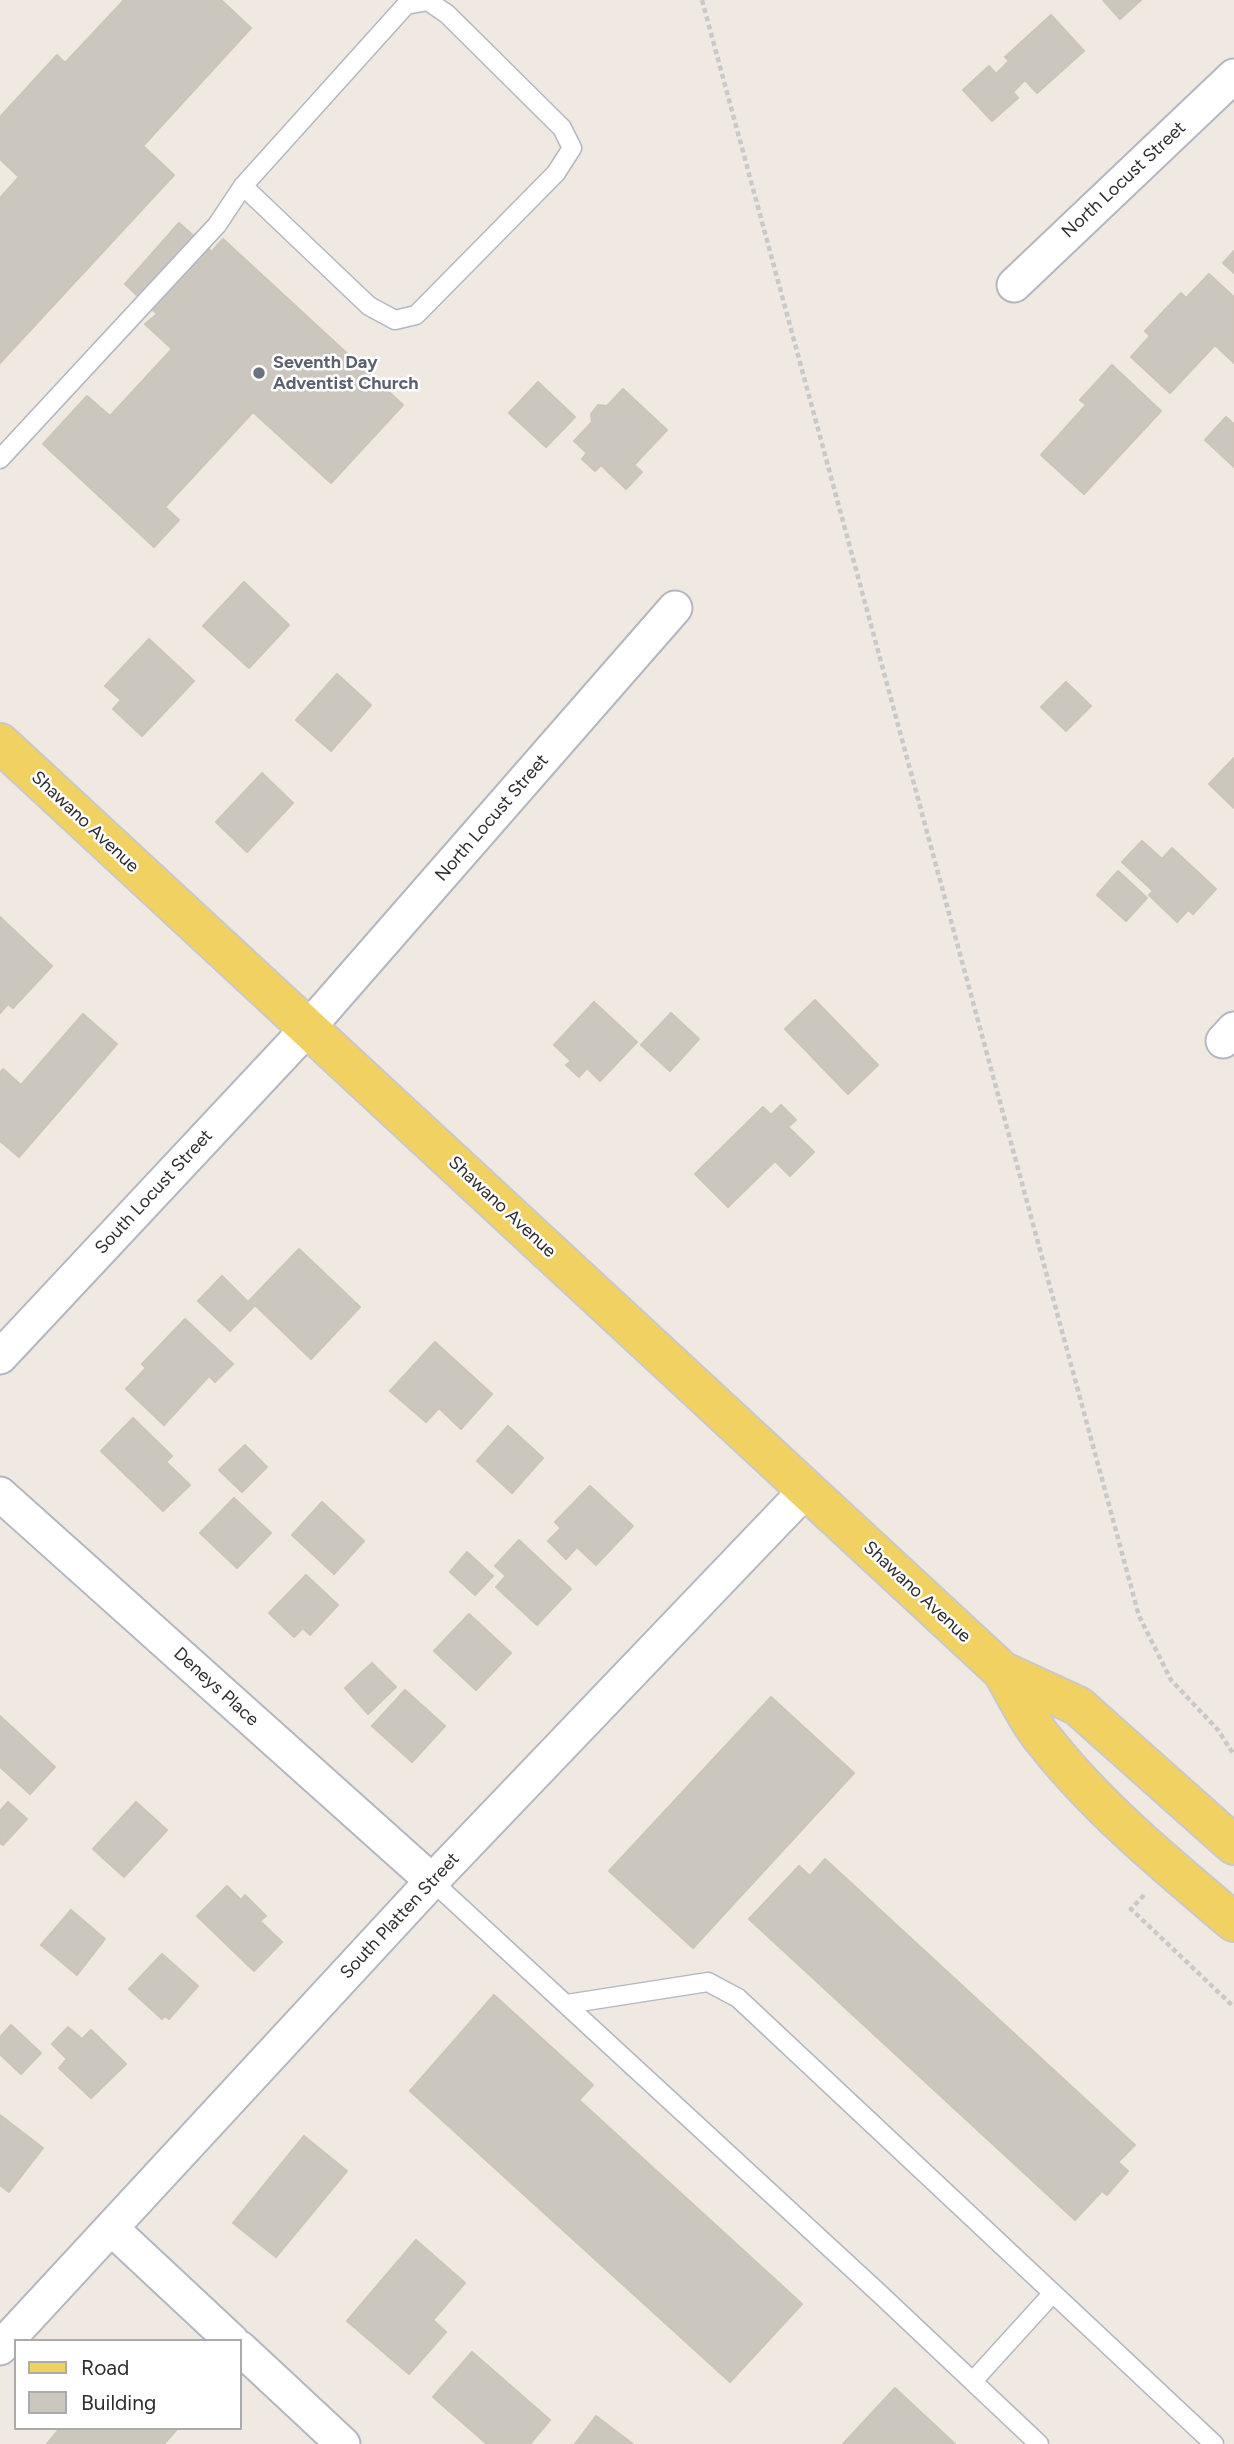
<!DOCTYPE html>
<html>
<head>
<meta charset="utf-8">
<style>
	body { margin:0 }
	#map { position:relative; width:1234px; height:2444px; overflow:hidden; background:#efe9e1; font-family:Figtree,sans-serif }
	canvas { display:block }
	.legend { position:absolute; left:14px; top:2339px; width:228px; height:91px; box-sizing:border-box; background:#fff; border:2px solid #ababab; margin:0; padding:9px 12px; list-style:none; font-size:21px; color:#2e2e2e }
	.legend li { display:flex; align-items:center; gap:14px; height:35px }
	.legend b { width:35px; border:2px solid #ababab }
</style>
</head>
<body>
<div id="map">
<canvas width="1234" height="2444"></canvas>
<ul class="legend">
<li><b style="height:9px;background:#f2d163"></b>Road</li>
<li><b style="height:19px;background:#cbc7bf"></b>Building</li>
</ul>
</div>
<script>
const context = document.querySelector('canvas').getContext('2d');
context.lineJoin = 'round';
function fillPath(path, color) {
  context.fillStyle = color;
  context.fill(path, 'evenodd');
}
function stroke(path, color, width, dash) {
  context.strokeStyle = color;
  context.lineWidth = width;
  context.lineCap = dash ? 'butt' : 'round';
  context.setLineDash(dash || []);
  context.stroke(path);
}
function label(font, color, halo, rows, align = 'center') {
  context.font = font + ' Figtree,sans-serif';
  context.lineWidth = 5;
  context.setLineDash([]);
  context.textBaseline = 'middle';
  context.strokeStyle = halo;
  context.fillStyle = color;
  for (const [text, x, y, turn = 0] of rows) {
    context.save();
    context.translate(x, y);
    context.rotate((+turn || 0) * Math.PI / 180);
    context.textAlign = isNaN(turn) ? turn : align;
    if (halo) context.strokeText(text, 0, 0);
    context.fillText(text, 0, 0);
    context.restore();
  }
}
const building = new Path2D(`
	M124 0H221L251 28 143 146 174 175 0 363V198L19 177 0 159V117L57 55 65 63Z
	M1103 0H1141L1120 19Z
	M1051 15 1084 51 1037 93 1025 80 1013 92 1018 98 992 121 963 90 989 66 996 74 1009 61 1005 57Z
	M179 223 212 252 157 314 125 284Z
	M223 239 403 405 331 483 253 412 165 507 179 520 154 547 43 444 87 396 110 416 172 349 145 324 157 314Z
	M1234 251V273L1223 263Z
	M1209 274 1234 297V363L1215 345 1170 393 1131 357 1150 336 1145 331 1181 293 1186 298Z
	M1112 365 1161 411 1084 494 1041 455 1086 405 1080 400Z
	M538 382 575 417 546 447 509 413Z
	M623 389 667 430 634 465 642 472 626 489 601 465 595 471 582 459 587 453 574 441 592 422 591 414 598 405 607 406Z
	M1226 417 1234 424V467L1205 440Z
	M244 582 289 625 249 668 203 626Z
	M149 639 194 681 142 736 113 709 121 700 105 686Z
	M337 674 371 705 331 751 296 720Z
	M1066 682 1091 706 1066 731 1041 707Z
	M1234 758V808L1209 784Z
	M262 773 293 803 247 852 216 822Z
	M1142 841 1162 859 1172 848 1216 889 1193 914 1188 910 1177 922 1149 895 1153 891 1122 862Z
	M1118 871 1147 898 1126 921 1097 895Z
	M0 917 52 966 13 1008 8 1004 0 1013Z
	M815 1000 878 1065 848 1094 785 1029Z
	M594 1002 637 1042 600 1081 587 1068 579 1077 566 1065 571 1061 554 1045Z
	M671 1013 699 1039 670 1071 641 1045Z
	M83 1014 117 1044 19 1157 0 1141V1073L3 1069 21 1085Z
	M781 1105 796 1120 788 1127 814 1152 790 1176 775 1161 728 1207 695 1174 763 1107 771 1115Z
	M299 1249 360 1307 311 1359 255 1305 230 1331 198 1301 222 1276 248 1302Z
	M185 1319 233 1364 215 1382 209 1376 164 1425 126 1389 146 1368 142 1364Z
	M435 1342 492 1394 461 1429 439 1408 426 1422 390 1391Z
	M133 1418 172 1456 166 1462 190 1485 163 1511 101 1451Z
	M508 1426 543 1458 512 1493 477 1461Z
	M245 1445 267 1467 242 1492 219 1470Z
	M590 1486 633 1526 596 1565 577 1547 566 1559 548 1541 561 1528 555 1522Z
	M234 1498 271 1533 237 1568 200 1533Z
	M322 1502 364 1541 334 1574 292 1535Z
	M519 1540 571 1589 537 1625 496 1587 506 1576 495 1566Z
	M467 1552 493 1576 475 1595 450 1572Z
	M306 1575 338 1605 310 1635 303 1628 294 1637 269 1613Z
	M469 1614 511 1653 476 1690 434 1651Z
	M372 1663 396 1687 368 1714 345 1688Z
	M405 1690 445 1726 412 1762 372 1726Z
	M771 1697 854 1773 693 1948 609 1871Z
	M0 1716 55 1767 30 1794 0 1767Z
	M8 1802 27 1819 3 1845 0 1843V1811Z
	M136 1802 167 1830 124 1877 93 1849Z
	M825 1859 1135 2145 1118 2162 1128 2171 1107 2195 1102 2191 1075 2220 749 1919 799 1866 810 1876Z
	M227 1886 241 1900 245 1895 266 1916 260 1921 282 1942 254 1971 197 1916Z
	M71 1910 105 1939 77 1975 41 1945Z
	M162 1954 198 1986 169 2019 165 2016 162 2019 129 1989Z
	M494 1995 593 2085 579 2100 802 2304 730 2382 410 2091Z
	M11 2025 41 2053 21 2074 0 2054V2037Z
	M68 2027 82 2039 91 2030 126 2064 91 2098 59 2068 67 2059 52 2044Z
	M0 2115 43 2148 9 2192 0 2185Z
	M304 2136 347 2171 276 2257 233 2223Z
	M416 2240 465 2283 433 2320 446 2332 409 2374 347 2321Z
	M472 2352 550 2420 530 2444H487L433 2397Z
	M895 2388 955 2444H843Z
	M596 2416 633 2444H575Z
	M60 2428H178L164 2444H47Z`);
fillPath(building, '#cbc7bf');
stroke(building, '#cbc5ba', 2);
const lane = new Path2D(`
	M0 459 217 225 243 186 406 5 428 1 447 14 562 128 572 148 556 173 416 315 395 320 369 306 243 186
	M432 1881 881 2295 1039 2444
	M567 2004 708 1982 738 1998 1214 2444
	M973 2381 1053 2293`);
const street = new Path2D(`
	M1014 285 1234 76
	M1223 1041 1234 1029
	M0 1357 308 1028 675 608
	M0 1494 432 1881
	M111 2228 232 2341
	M0 2348 432 1881 807 1489
	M240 2348 343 2444`);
const primary = new Path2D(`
	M0 743 1002 1671C1016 1694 1027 1720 1044 1740 1098 1809 1168 1866 1234 1922
	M1002 1671 1078 1706 1234 1845`);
stroke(lane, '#b4b7c1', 21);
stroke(street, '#b4b7c1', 37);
stroke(primary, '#c9c9c9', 42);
stroke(new Path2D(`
	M702 0 1139 1616 1171 1680 1218 1730 1234 1755
	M1144 1895 1131 1909 1234 2007`), '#c9c9c9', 4.5, [5, 3.5]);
stroke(lane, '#fff', 18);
stroke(street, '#fff', 33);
stroke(primary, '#f2d163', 38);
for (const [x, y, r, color] of [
	[259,373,7,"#6b7280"]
]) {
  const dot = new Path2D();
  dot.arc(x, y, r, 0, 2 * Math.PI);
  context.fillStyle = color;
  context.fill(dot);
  stroke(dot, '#fff', 2.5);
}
label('18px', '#2e2e2e', '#fff', [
	["North Locust Street",1124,180,-43],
	["North Locust Street",492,818,-49],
	["Shawano Avenue",85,822,43],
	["South Locust Street",154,1192,-47],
	["Shawano Avenue",502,1207,43],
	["Shawano Avenue",917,1592,43],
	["Deneys Place",216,1687,42],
	["South Platten Street",400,1916,-47]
]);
label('bold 18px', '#5b616d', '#fff', [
	["Seventh Day",273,363],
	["Adventist Church",273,384]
], 'left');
</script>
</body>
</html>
